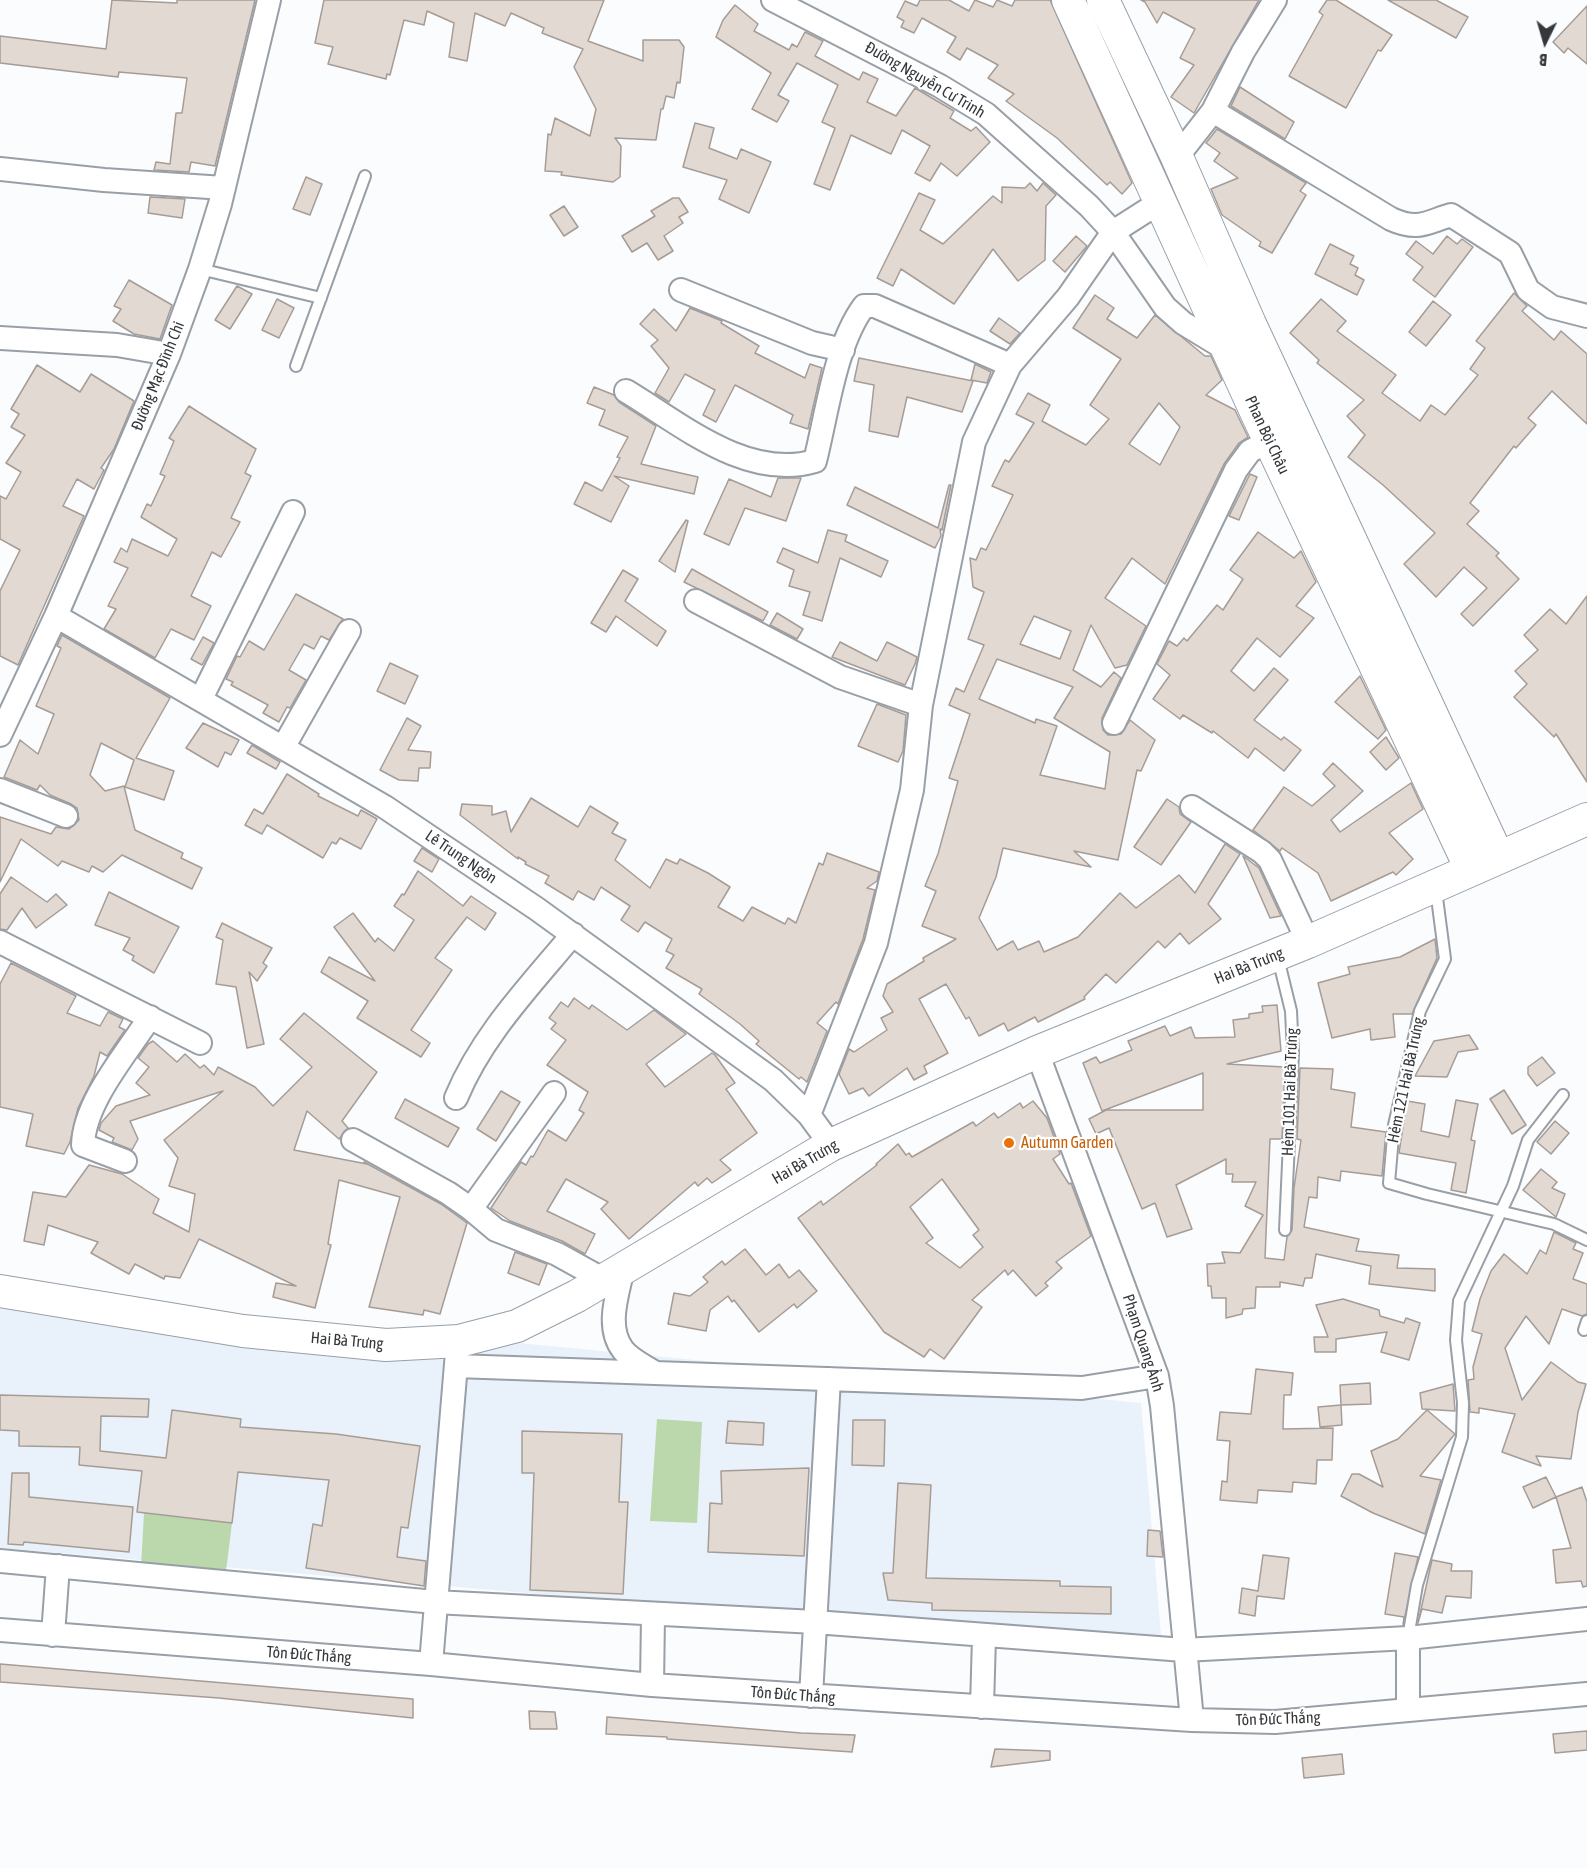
<!DOCTYPE html>
<html>
<head>
<meta charset="utf-8">
<style>
	body { margin:0 }
	#map { position:relative; width:1587px; height:1868px; overflow:hidden; background:#fafcfe; font-family:"Asap Condensed",sans-serif }
	canvas { display:block }
	.north { position:absolute; left:1515px; top:12px; width:60px; height:60px; -webkit-text-stroke:4px #fff; paint-order:stroke; rotate:185deg; font-size:16px; font-weight:700; line-height:24px; text-align:center; color:#34383b }
	.north::after { content:''; display:block; margin:auto; width:21px; height:27px; background:#34383b; clip-path:polygon(50% 0,100% 100%,50% 72%,0 100%) }
</style>
</head>
<body>
<div id="map">
<canvas width="1587" height="1868"></canvas>
<div class="north">B</div>
</div>
<script>
const context = document.querySelector('canvas').getContext('2d');
context.lineJoin = 'round';
function fillPath(path, color) {
  context.fillStyle = color;
  context.fill(path, 'evenodd');
}
function stroke(path, color, width, dash) {
  context.strokeStyle = color;
  context.lineWidth = width;
  context.lineCap = dash ? 'butt' : 'round';
  context.setLineDash(dash || []);
  context.stroke(path);
}
function label(font, color, halo, rows, align = 'center') {
  context.font = font + ' "Asap Condensed",sans-serif';
  context.lineWidth = 4.5;
  context.setLineDash([]);
  context.textBaseline = 'middle';
  context.strokeStyle = halo;
  context.fillStyle = color;
  for (const [text, x, y, turn = 0] of rows) {
    context.save();
    context.translate(x, y);
    context.rotate((+turn || 0) * Math.PI / 180);
    context.textAlign = isNaN(turn) ? turn : align;
    if (halo) context.strokeText(text, 0, 0);
    context.fillText(text, 0, 0);
    context.restore();
  }
}
fillPath(new Path2D(`
	M0 1293 1141 1403 1162 1647 0 1548Z`), '#e9f1fa');
fillPath(new Path2D(`
	M657 1419 702 1422 697 1523 650 1521Z
	M144 1513 232 1523 226 1571 141 1566Z`), '#bad8ac');
const building = new Path2D(`
	M112 0 177 3V0H255L215 166 191 162 189 172 154 170 156 162 170 164 176 113H182L187 78 119 72 118 77 0 63V36L106 49Z
	M324 0H604L588 41 643 61V40H679L684 47 680 83 677 82 674 98 666 96 663 109H661L656 140 615 138 621 146 620 177 613 182 561 175 562 172 545 171 548 134 551 135 555 118 590 136 596 109 574 67 583 49 542 33 544 28 511 13 505 26 475 13 467 61 449 57 454 23 427 11 424 25 404 20 390 75 387 74 386 79 328 64 333 47 315 43Z
	M920 0H949L969 11 975 0 993 7 997 0 1012 6 1015 0H1050L1132 183 1122 194 1110 182 1107 185 1057 138 1006 101 1014 94 988 78 998 65 967 48 960 60 947 52 956 37 922 18 914 33 901 27 904 21 897 17 905 1 917 6Z
	M1141 0H1259L1194 113 1171 97 1194 65 1180 58 1195 29 1163 12 1157 23 1145 2Z
	M1327 0H1336L1392 35 1381 51 1378 50 1346 108 1289 76 1323 15 1319 12Z
	M1388 0H1436L1468 17 1456 38Z
	M735 5 758 24 754 31 789 50 792 44 797 47 805 32 823 41 815 56 859 80 863 72 878 79 867 102 896 116 915 88 954 111 950 118 971 131 976 127 990 142 957 176 941 163 930 181 915 173 930 146 902 130 891 154 851 135 830 190 814 184 835 128 822 122 838 85 797 63 778 95 789 101 777 122 752 109 771 73 716 37 723 20Z
	M1587 6V64L1568 48 1564 53 1553 42Z
	M1240 87 1294 122 1285 139 1231 106Z
	M695 123 714 128 709 148 737 159 741 149 771 162 749 213 719 199 727 180 683 167Z
	M1217 129 1306 183 1300 191 1306 195 1272 253 1259 246 1261 242 1222 215 1211 189 1238 178 1214 161 1220 153 1206 143Z
	M306 177 322 184 310 215 293 209Z
	M1030 183 1037 191 1043 183 1056 195 1046 206 1045 260 1018 281 993 249 954 304 901 269 893 286 877 278 919 193 935 200 920 230 943 244 993 196 1002 203V187L1025 188Z
	M150 197 185 199 182 218 148 213Z
	M673 198H679L688 212 679 217 683 223 664 236 673 251 658 260 647 243 632 252 622 236 655 216 651 211Z
	M564 206 578 227 564 236 550 215Z
	M1076 236 1087 246 1065 272 1053 261Z
	M1447 236 1457 244 1462 239 1473 247 1435 297 1413 280 1423 267 1406 254 1416 241 1433 254Z
	M1330 244 1354 256 1350 264 1358 268 1355 275 1364 280 1357 295 1315 274Z
	M129 280 172 305 160 339 134 334 113 321 121 309 114 306Z
	M237 286 252 294 230 329 215 320Z
	M1514 293 1527 306 1522 311 1554 340 1561 331 1587 354V424L1552 391 1528 418 1536 425 1516 448 1514 446 1470 503 1479 511 1467 524 1499 553 1496 556 1519 579 1473 626 1461 614 1487 588 1464 567 1436 597 1404 564 1435 533 1383 485 1348 457 1365 435 1347 416 1364 400 1317 363 1319 360 1290 333 1321 299 1346 321 1337 331 1396 375 1382 393 1420 421 1431 405 1445 415 1478 375 1470 369 1485 348 1476 341Z
	M1095 295 1114 308 1107 319 1137 338 1155 315 1205 356H1211L1222 380 1206 395 1235 410 1248 437 1239 443 1224 464 1165 584 1132 558 1105 598 1146 626 1127 665 1115 668 1091 625 1073 670 1101 687 1114 672 1121 678 1102 718 1103 730 1108 735 1121 734 1130 720 1155 740 1141 771 1137 770 1118 860 1074 851 1091 867 1003 848 996 877 979 918 997 950 1013 941 1018 950 1039 941 1044 952 1078 937 1120 893 1136 908 1179 875 1195 893 1225 844 1240 854 1208 904 1221 919 1189 944 1180 933 1165 948 1158 941 1116 983 1106 974 1084 997 1085 999 1038 1022 1035 1017 1008 1031 1004 1023 979 1036 969 1017 966 1019 946 984 919 999 948 1053 924 1066 927 1073 914 1080 907 1068 869 1096 863 1088 849 1094 839 1074 849 1049 854 1052 887 1030 881 1018 893 1012 883 996 887 984 924 961 923 958 956 939 922 926 936 891 925 886 938 854 958 781 949 778 970 714 949 705 956 688 964 692 984 645 968 639 984 592 973 587 970 558 976 560 981 548 986 550 1013 495 992 486 1005 460 1009 462 1034 423 1016 414 1028 393 1050 405 1042 421 1086 445 1109 419 1090 405 1121 359 1073 328ZM1159 403 1180 427 1160 465 1129 444ZM1034 616 1071 631 1060 659 1020 644ZM997 659 1073 687 1054 718 1110 752 1105 789 1040 775 1057 726 1036 719 1035 723 979 699Z
	M277 299 294 308 279 338 262 330Z
	M1433 301 1451 315 1426 346 1409 332Z
	M690 308 722 321 721 323 759 346 755 353 805 378 810 364 822 368 808 429 790 423 793 415 735 385 716 422 703 415 715 390 685 374 669 402 655 393 669 368 651 346 658 340 640 324 654 309 676 331Z
	M999 318 1020 333 1010 344 990 331Z
	M859 358 973 381 962 412 907 397 898 437 869 431 874 385 854 381Z
	M975 364 991 372 987 383 971 380Z
	M37 365 80 392 91 374 134 401 114 449 101 468 104 470 94 489 77 479 63 506 84 516 18 665 0 656V591L20 550 0 539V496L6 499 21 472 6 463 25 435 11 427 19 414 11 409Z
	M594 387 614 395 619 402 656 426 641 464 698 477 694 494 614 476 629 486 611 522 574 504 585 482 602 491 620 458 617 457 628 437 599 425 605 410 587 403Z
	M189 406 256 449 245 473 251 476 231 518 240 522 221 557 212 552 191 596 211 606 194 640 171 629 155 658 104 629 116 609 108 606 128 568 114 562 121 548 127 552 132 539 168 556 177 539 141 517 147 504 151 506 165 476 160 474 174 441 169 438Z
	M1250 474 1257 477 1239 520 1229 516Z
	M778 478H801L786 521 745 508 729 545 704 534 729 479 771 497Z
	M949 485H951L942 530 940 529 941 536 935 548 847 505 855 487 938 528Z
	M686 520 688 521 675 572 659 561Z
	M828 530 847 535 845 541 888 561 881 577 840 558 822 621 803 615 810 592 789 586 794 570 777 562 783 548 818 563Z
	M1258 532 1294 558 1301 551 1316 582 1296 606 1314 618 1280 657 1257 638 1231 671 1254 691 1274 668 1288 680 1254 720 1281 740 1284 737 1301 750 1284 771 1255 748 1248 758 1213 731 1212 733 1183 715 1180 719 1153 699 1170 675 1157 664 1169 641 1177 646 1184 638 1187 641 1217 605 1223 610 1243 579 1230 570Z
	M692 569 768 612 763 621 684 582Z
	M623 570 638 579 625 601 666 631 657 646 616 616 606 632 591 623Z
	M296 594 343 619 329 640 321 636 314 649 304 644 289 670 306 680 290 708 287 707 279 722 263 713 268 705 231 685 233 682 226 679 237 656 240 657 249 641 264 650Z
	M1587 596V782L1556 734 1554 737 1514 697 1527 684 1515 671 1538 650 1524 635 1550 609 1566 624Z
	M777 613 803 629 797 639 770 625Z
	M62 635 170 698 136 758 174 771 164 800 125 787 134 760 101 743 90 775 105 791 124 786 135 830 183 853 181 858 202 868 192 889 122 855 103 872 92 866 89 872 62 861 58 866 21 839 0 882V817L51 834 56 827 69 829 79 820 77 808 71 804 50 795 40 785 37 790 4 777 20 740 38 754 54 714 36 706 61 648 57 646Z
	M203 637 214 643 202 665 191 659Z
	M840 642 877 661 887 642 917 657 915 664 905 685 832 657Z
	M390 663 418 676 405 704 377 691Z
	M1360 676 1386 730 1378 739 1335 702Z
	M877 704 906 715 903 751 898 762 858 746Z
	M407 718 421 726 408 750 431 752 430 768H419L418 781 399 780 380 770Z
	M203 723 239 740 231 755 225 752 218 767 186 748Z
	M1386 737 1399 758 1386 770 1370 752Z
	M252 745 280 762 276 769 247 753Z
	M1333 763 1363 791 1331 820 1340 832 1411 783 1423 809 1389 833 1413 859 1396 875 1393 872 1331 901 1318 873 1282 848 1280 851 1253 830 1284 787 1312 806 1335 786 1323 774Z
	M287 774 319 794 318 796 358 816 361 810 377 819 361 849 340 838 336 844 332 842 323 858 267 825 262 834 245 825 254 809 263 814Z
	M531 798 578 827 590 806 618 823 612 833 626 840 615 860 650 888 666 859 677 864 680 859 708 873 730 887 718 907 743 921 752 907 785 924 788 918 796 923 819 863 823 865 827 853 879 872 877 881 867 888 875 890 863 939 838 1004 836 1002 817 1023 827 1031 807 1082 801 1077 799 1079 756 1044 759 1041 740 1024 699 994 702 989 666 968 674 955 666 951 672 939 645 922 638 932 621 920 630 906 601 887 594 900 578 891 573 900 545 883 549 876 525 864 526 862 518 857V859L460 815 462 804 492 806V815L506 811 511 832Z
	M1167 799 1179 807 1180 814 1191 822 1161 865 1134 847Z
	M422 848 439 859 432 872 414 861Z
	M1243 856 1259 868 1281 916 1270 918Z
	M418 871 463 906 471 896 496 913 485 930 467 917 435 958 452 970 411 1030 430 1043 421 1057 357 1018 368 1001 321 972 329 957 375 981 334 927 353 913 375 942 378 938 394 951 414 920 394 906 402 894 404 895Z
	M11 877 47 902 56 894 67 905 36 928 22 908 7 930 0 929V894Z
	M109 892 179 927 154 973 132 960 134 956 123 950 130 938 95 925Z
	M222 923 272 948 263 963 267 966 257 981 249 972 264 1044 247 1048 236 987 216 984 223 940 216 937Z
	M1435 939 1437 958 1412 1014H1393L1395 1037 1371 1040 1370 1029 1332 1038 1318 983 1350 974 1348 967 1400 957Z
	M11 963 76 996 67 1013 100 1026 108 1012 123 1019 119 1027 125 1030 107 1056 100 1052 94 1076 78 1108 70 1142 64 1154 26 1146 33 1114 0 1107V984Z
	M574 998 589 1009 592 1005 627 1030 654 1010 686 1034 646 1064 665 1087 712 1053 715 1055 735 1083 726 1089 757 1133 720 1160 731 1170 712 1183 707 1178 698 1186 695 1182 629 1239 601 1209 608 1202 566 1179 547 1211 595 1234 585 1254 562 1241 510 1221 491 1208 521 1162 526 1165 531 1156 533 1157 548 1130 566 1141 584 1113 579 1110 588 1092 547 1065 566 1040 551 1029 556 1023 549 1018 561 1002 568 1007Z
	M1277 1005 1281 1051 1227 1064 1285 1067 1282 1139H1270L1265 1258 1284 1260 1287 1237 1292 1230 1294 1188 1301 1140 1297 1139 1300 1068 1333 1069 1331 1089 1355 1093 1351 1127 1386 1132 1382 1176 1341 1171 1340 1181 1318 1177 1317 1198 1309 1197 1304 1227 1359 1239 1356 1251 1399 1255 1397 1268 1435 1269V1291L1369 1284 1371 1266 1316 1254 1312 1278H1305L1303 1286 1280 1282V1287H1256L1255 1308 1243 1309 1242 1314 1226 1318V1298H1212L1211 1286H1208L1207 1264 1225 1263 1222 1252 1240 1253 1263 1215 1245 1206 1256 1182H1232L1233 1174H1226V1159L1176 1185 1192 1229 1167 1237 1155 1203 1142 1209 1109 1128 1096 1134 1089 1119 1106 1110H1203V1073L1102 1111 1083 1063 1096 1057 1100 1063 1132 1050 1128 1041 1165 1026 1170 1036 1191 1027 1195 1038 1235 1037 1233 1020 1249 1018V1014L1263 1012 1262 1006Z
	M304 1013 377 1072 342 1121 348 1128 339 1139 307 1111 294 1150 367 1164 364 1162 441 1204 467 1223 440 1314 424 1310 423 1315 369 1307 400 1197 339 1180 328 1244 331 1245 315 1308 273 1297 276 1283 296 1286 199 1239 180 1278 165 1276 164 1279 135 1264 129 1274 91 1253 98 1242 48 1225 44 1245 24 1241 33 1192 66 1197 89 1165 122 1174 159 1199 153 1213 189 1232 195 1194 169 1186 178 1158 164 1140 223 1091 130 1121 138 1139 132 1150 112 1142 114 1138 99 1130 101 1123 116 1106 150 1095 136 1083 149 1067 138 1058 148 1044 153 1041 177 1062 185 1054 200 1068 204 1065 214 1075 218 1067 255 1087 273 1106 312 1067 280 1039Z
	M1469 1035 1478 1049 1458 1052 1447 1077 1415 1076 1434 1041Z
	M1542 1057 1555 1073 1537 1086 1528 1074V1067Z
	M1504 1090 1526 1125 1512 1134 1490 1099Z
	M501 1091 520 1102 496 1141 477 1129Z
	M405 1099 459 1128 448 1147 395 1118Z
	M1456 1100 1478 1104 1471 1140 1475 1141 1466 1193 1451 1190 1456 1163 1399 1153 1407 1101 1425 1104 1421 1131 1449 1137Z
	M1033 1101 1047 1118 1060 1154 1053 1159 1069 1184 1071 1183 1091 1236 1056 1262 1062 1268 1045 1283 1048 1286 1036 1296 1013 1270 1008 1275 1005 1270 972 1300 982 1307 944 1359 930 1349 924 1357 884 1332 798 1218 821 1201 823 1205 877 1165 876 1164 898 1144 906 1155 909 1153 912 1157 973 1122 976 1126 994 1113 998 1118 1020 1103 1023 1108ZM942 1179 979 1230 973 1235 983 1247 960 1268 926 1243 933 1238 910 1207Z
	M1555 1121 1569 1133 1551 1154 1537 1142Z
	M1541 1169 1557 1182 1552 1188 1565 1194 1556 1217 1523 1190Z
	M1554 1232 1576 1243 1573 1249 1583 1253 1573 1279 1587 1284V1314L1582 1316 1562 1309 1549 1344 1526 1316 1505 1348 1522 1400 1551 1362 1578 1382 1586 1384 1578 1412 1571 1459 1536 1456 1541 1466 1502 1452 1515 1414 1479 1408V1413L1470 1412 1468 1380 1474 1379 1473 1367 1482 1334 1472 1331 1480 1299 1491 1271 1504 1254 1527 1274 1540 1250 1546 1254Z
	M745 1249 766 1275 779 1264 789 1278 799 1270 817 1291 797 1308 794 1304 759 1332 734 1300 732 1302 728 1296 710 1310 706 1331 668 1324 674 1293 690 1296 708 1282 703 1277 722 1261 725 1265Z
	M515 1252 547 1264 539 1285 508 1273Z
	M1343 1299 1379 1310 1380 1316 1404 1323 1406 1318 1420 1323 1409 1360 1381 1352 1387 1332 1336 1339V1352H1315L1314 1337H1328L1316 1305Z
	M1256 1369 1293 1373 1291 1395H1284L1283 1429 1333 1428 1332 1460H1317L1316 1484 1293 1482 1292 1492 1258 1490 1257 1503 1220 1500 1222 1481 1227 1482 1230 1441 1217 1440 1220 1412 1251 1414Z
	M1370 1383 1371 1404 1341 1405 1340 1385Z
	M1453 1384 1455 1411 1422 1409 1420 1393Z
	M0 1395 149 1399 148 1417 101 1416 100 1451 166 1458 172 1410 241 1419 240 1427 336 1434 420 1446 408 1528 401 1527 397 1557 426 1561 424 1586 306 1568 313 1524 322 1526 329 1480 238 1472 232 1523 137 1512 142 1471 79 1465 80 1447 19 1446V1431L0 1430Z
	M1341 1405 1342 1425 1320 1427 1318 1407Z
	M1427 1410 1455 1434 1420 1476 1441 1480 1425 1534 1373 1513 1341 1496 1352 1474H1359L1383 1487 1371 1451 1398 1439Z
	M853 1420H885L884 1466 852 1465Z
	M728 1421 764 1423 763 1445 726 1443Z
	M522 1431 622 1434 619 1502H628L623 1594 530 1590 534 1473H522Z
	M809 1468 804 1556 708 1552 710 1503 722 1504 721 1471Z
	M12 1473H29V1497L133 1507 129 1552 24 1542 23 1545 8 1544Z
	M1546 1477 1556 1497 1533 1508 1523 1487Z
	M898 1483 931 1485 926 1578 1060 1581V1586L1111 1587V1614L932 1610V1603L888 1600 883 1573H893Z
	M1582 1487 1587 1502V1586L1583 1587 1581 1581 1556 1583 1553 1550 1571 1548 1556 1497Z
	M1148 1530 1160 1531 1163 1557 1147 1556Z
	M1395 1553 1418 1557 1403 1625 1404 1617 1385 1614Z
	M1263 1555 1289 1558 1284 1599 1257 1596 1255 1616 1239 1613 1242 1588 1258 1591Z
	M1432 1560 1452 1564 1451 1571H1472L1471 1598 1446 1596 1442 1613 1422 1609 1418 1623Z
	M0 1664 413 1699V1718L219 1698 0 1682Z
	M529 1711 555 1712 557 1729H530Z
	M607 1717 801 1733 855 1735 852 1752 667 1739V1737L606 1734Z
	M1587 1731V1750L1555 1753 1553 1734Z
	M995 1749 1050 1751V1760L991 1767Z
	M1342 1754 1344 1774 1304 1778 1302 1758Z`);
fillPath(building, '#e3d9d3');
stroke(building, '#a69c96', 1.5);
const lane = new Path2D(`
	M200 269 321 298
	M296 366 365 176
	M1436 890 1445 959 1420 1011 1394 1125 1389 1183 1427 1194 1554 1224 1587 1240
	M1278 958 1291 1011 1293 1053 1285 1230
	M1584 1330 1587 1321
	M1408 1638 1417 1585 1462 1437 1463 1403 1456 1340 1459 1301 1513 1186 1528 1140 1563 1095`);
const street = new Path2D(`
	M773 0 940 86 986 114 1089 206 1113 232 1165 307 1183 323 1229 351
	M1213 111 1391 219C1418 231 1425 223 1451 215L1510 253 1528 290 1552 307 1587 316
	M1177 157 1213 111 1243 52 1275 0
	M0 169 104 180 224 188
	M681 290 812 343 843 350
	M0 338 117 345 169 354
	M626 391C681 424 747 481 815 461 827 414 835 345 864 306H875L1010 365
	M696 601 840 677 921 705
	M56 616 385 807 537 909 773 1080 809 1115 831 1145
	M201 699 293 512
	M1114 723 1236 470 1250 451 1270 441
	M0 735 56 616 169 354 200 269 220 204 269 0
	M284 746 349 631
	M0 790 66 816
	M1192 807 1262 852 1270 860 1308 942
	M0 942 200 1043
	M1037 1052 1157 1376 1162 1406 1192 1720
	M456 1098C482 1035 530 986 573 934
	M809 1115 876 943 912 790 921 705 974 442 1010 365 1068 297 1113 232 1160 202
	M353 1140 448 1193 471 1209 496 1230 557 1254 604 1280
	M125 1161 83 1145C84 1102 127 1053 150 1017
	M471 1209 554 1093
	M623 1268C618 1293 605 1327 623 1350 630 1359 644 1366 654 1372
	M456 1366 1082 1388 1157 1376
	M0 1561 435 1602 815 1622 1184 1650 1408 1638 1587 1619
	M0 1630 431 1664 652 1685 1192 1720 1275 1722 1587 1694
	M53 1635 58 1566
	M1408 1638V1710
	M431 1664 457 1352
	M652 1685 653 1616
	M811 1696 829 1379
	M982 1707 984 1637`);
const secondary = new Path2D(`
	M1068 0 1257 414 1471 869
	M1103 0 1177 157 1250 324 1498 857
	M0 1291 243 1331 386 1345 459 1341 517 1326 577 1296 831 1145 1037 1052 1308 942 1587 819`);
stroke(lane, '#989fa7', 14);
stroke(street, '#989fa7', 26);
stroke(secondary, '#989fa7', 34);
stroke(lane, '#fff', 10);
stroke(street, '#fff', 22);
stroke(secondary, '#fff', 32);
for (const [x, y, r, color] of [
	[1009,1143,6,"#e8710a"]
]) {
  const dot = new Path2D();
  dot.arc(x, y, r, 0, 2 * Math.PI);
  context.fillStyle = color;
  context.fill(dot);
  stroke(dot, '#fff', 2);
}
label('16px', '#34383b', '#fff', [
	["Đường Nguyễn Cư Trinh",925,80,30],
	["Đường Mạc Đĩnh Chi",158,376,-68],
	["Phan Bội Châu",1267,435,65],
	["Lê Trung Ngôn",461,857,34],
	["Hai Bà Trưng",1249,966,-22],
	["Hẻm 121 Hai Bà Trưng",1406,1080,-78],
	["Hẻm 101 Hai Bà Trưng",1290,1092,-88],
	["Hai Bà Trưng",805,1162,-30],
	["Hai Bà Trưng",347,1341,5],
	["Phạm Quang Ảnh",1143,1343,72],
	["Tôn Đức Thắng",309,1655,4],
	["Tôn Đức Thắng",793,1695,4],
	["Tôn Đức Thắng",1278,1719,-2]
]);
label('16px', '#c56008', '#fff', [
	["Autumn Garden",1021,1143]
], 'left');
</script>
</body>
</html>
